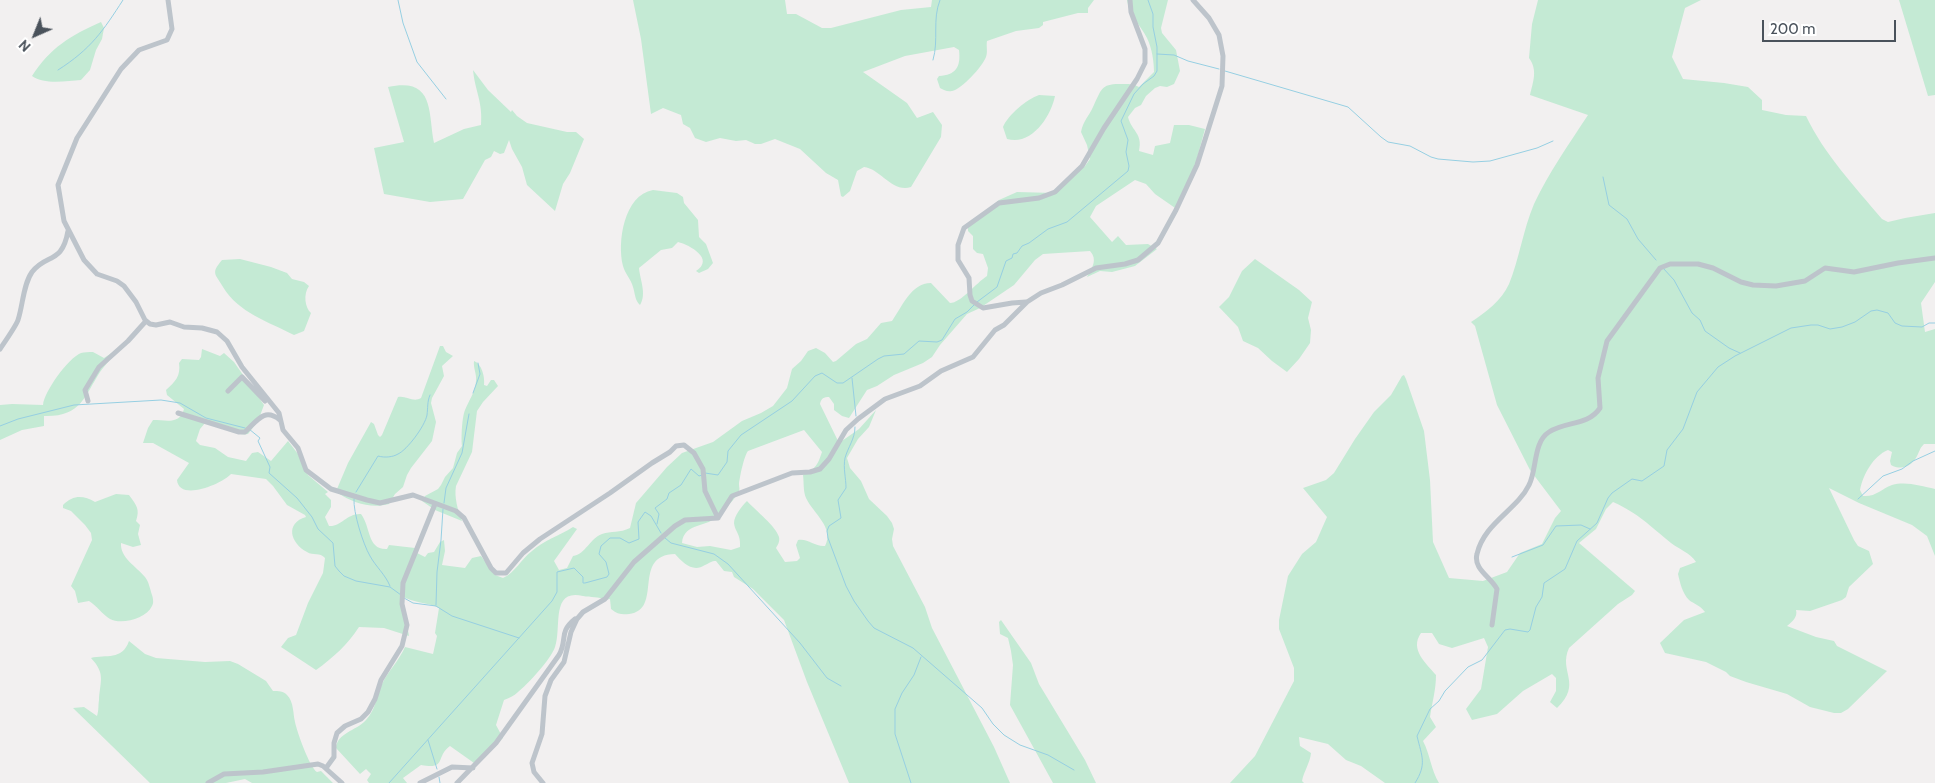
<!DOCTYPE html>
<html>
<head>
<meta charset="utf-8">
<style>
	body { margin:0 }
	#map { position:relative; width:1935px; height:783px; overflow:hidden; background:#f2f0f0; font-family:Cabin,sans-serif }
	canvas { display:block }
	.north { position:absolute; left:10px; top:10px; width:50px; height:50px; -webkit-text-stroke:4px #fff; paint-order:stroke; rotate:224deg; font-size:14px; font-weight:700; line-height:20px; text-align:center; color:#4a525b }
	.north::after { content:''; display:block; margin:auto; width:18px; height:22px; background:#4a525b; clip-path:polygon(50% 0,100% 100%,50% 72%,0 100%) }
	.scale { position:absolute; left:1762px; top:20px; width:134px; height:22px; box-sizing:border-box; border:2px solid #4a525b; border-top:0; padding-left:6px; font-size:15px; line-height:18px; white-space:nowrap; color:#4a525b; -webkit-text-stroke:4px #fff; paint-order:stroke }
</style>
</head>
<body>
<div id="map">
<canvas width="1935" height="783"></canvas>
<div class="north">N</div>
<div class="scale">200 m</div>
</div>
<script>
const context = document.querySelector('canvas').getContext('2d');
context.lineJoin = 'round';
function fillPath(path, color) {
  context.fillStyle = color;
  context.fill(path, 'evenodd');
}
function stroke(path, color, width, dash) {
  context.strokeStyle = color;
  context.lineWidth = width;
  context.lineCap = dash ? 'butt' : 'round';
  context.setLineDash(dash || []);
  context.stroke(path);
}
fillPath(new Path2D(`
	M633 0H785L787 14H796L822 28H831L901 10 931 7 932 0H1094L1088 8V13H1078L1043 22V25L1039 28 1016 31 987 41C986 46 988 52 986 57 982 67 962 89 952 91 947 92 944 90 940 88L937 79 939 76C956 75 961 67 959 50L954 47 905 56 863 72 907 103 917 118 933 112 942 125 941 137 911 187C892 193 881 169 864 167L857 171 850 191 843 197 841 196 838 180 826 173 800 149 775 139 761 144H755L746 140 736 141 720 138 706 142 695 138 690 128 683 124 681 115 663 108 651 114 641 39Z
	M1127 0H1168L1161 28 1162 33 1176 50 1180 71 1174 84 1167 87 1160 86 1155 88 1146 96 1141 105 1135 108 1128 117C1132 132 1143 133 1139 151L1153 155 1155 146 1170 143 1174 125H1189L1205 129 1193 173 1178 210 1155 194 1146 184 1135 180 1096 206 1090 217 1112 242 1118 236 1126 245 1148 244 1157 249 1135 266 1112 272 1100 271 1087 277C1092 268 1098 260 1090 251L1043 254 1035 260 1014 285 980 308 967 314 940 345 932 357 923 363 894 375 877 386 867 390 849 418 842 416 834 410V404L829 397C824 397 821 398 820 404L839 443 859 429 876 410 869 427 858 439 847 458 850 468 861 481 869 499 887 516 892 523 894 529 892 539 893 546 925 607 932 628 994 747 1010 783H849L807 682 784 620 753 589 734 577 732 572 724 571 716 561C711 561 710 563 705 565 693 573 683 563 675 554 631 555 664 610 629 614 622 615 617 614 611 609L610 599 606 600C598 596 591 598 583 596 550 588 562 628 555 647 551 659 528 684 518 692 514 696 509 698 504 700L496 725 503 738 474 763 450 746C435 757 447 770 421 765L403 778 407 783H369L367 780 371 774 366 769 360 774 336 748C337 733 356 731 366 720 376 709 376 697 382 684 388 671 399 661 405 647L433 654 437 636 435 633 439 608C427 602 413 603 402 596L409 636 384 628 359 627C348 644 333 658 316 670L281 647 288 638 296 635 308 603 323 573 325 558C320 552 313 556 307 552 290 543 285 523 306 517L305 515 287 505 273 486 266 479 231 474C222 484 179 502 177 480L189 463 153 443H143L148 428 153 420C166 420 180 425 184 409L167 395 166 390C175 382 181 376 179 363L182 359 199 360 201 357 202 349 220 356 224 353 234 362 264 405 258 421 248 434C237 437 220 423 205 423L200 429 196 441 200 445 215 448 228 457 246 461 252 453 258 452 271 461 288 441 298 454 308 475 328 492 325 494 331 500V507L325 517 329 526C341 527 347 513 361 514 371 527 367 550 387 549L389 545 415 548 417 553 425 557 428 553 434 552 440 542 444 540 445 551 442 565 465 568 472 558 481 556 495 575 503 578C515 573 521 559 532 551 544 540 559 536 573 527L577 529 554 561 559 570 567 568 573 556C586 554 589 539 602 534 611 531 620 533 630 528L636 503 667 467 682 453 713 442 742 421 761 413 773 406 787 388 792 369 801 361 808 351 816 348 825 353 833 362 836 361 856 344 867 339 881 323 892 321C902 307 911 283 931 283L950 303C961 303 976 283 987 276L988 268 983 254 977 253 973 249V236L968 231V227L999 200 1017 192 1054 193 1085 166 1090 159 1087 145 1081 132C1083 121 1089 116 1093 107 1102 88 1101 83 1124 84 1131 84 1133 84 1139 87L1154 72C1154 62 1152 48 1147 38 1140 24 1129 16 1127 0ZM804 430 822 452C817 466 817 467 803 475 804 482 803 491 806 498 813 513 835 528 825 546 815 547 808 538 798 540L796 545 800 558 797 561 785 562 776 548C778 545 780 541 779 537 776 526 756 511 747 501 742 506 734 516 734 523 735 532 741 534 740 547L731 550 710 546 697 547 682 543C684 522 708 528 719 515 725 508 735 500 739 491 740 488 739 488 739 484 740 476 744 456 748 451Z
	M1538 0H1701L1685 8 1672 57 1683 79 1724 83 1748 87 1762 100V110L1786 115 1806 116C1824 154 1855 187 1882 219L1888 222 1905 218 1935 213V282L1921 303 1925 332 1935 329V444H1924C1920 448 1920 450 1918 454 1913 466 1902 471 1891 465L1890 461 1892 452 1888 450C1873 456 1863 475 1860 490L1863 496C1876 497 1881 489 1892 485 1906 481 1921 486 1935 489V556L1927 536 1912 525 1859 503 1829 488 1854 540 1858 546 1869 551 1873 564 1849 587 1846 597 1842 600 1810 611 1796 610C1798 617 1792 622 1787 626L1816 637 1834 641 1837 646 1887 671 1848 709 1841 713H1834L1810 707 1787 694 1746 682 1730 676 1726 672 1706 662 1665 653 1660 643 1684 620 1705 612C1700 605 1694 604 1689 600 1682 593 1680 582 1678 574L1680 568 1696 562C1690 553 1679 549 1671 543 1650 526 1638 513 1613 502L1606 509 1596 529 1579 543 1635 591 1632 595 1618 604 1569 648C1558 672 1583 683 1557 708L1550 702 1556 691V678L1552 674 1523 691 1497 714 1472 720 1466 709 1481 689 1488 647 1484 638 1452 648 1439 644 1432 633H1421C1409 650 1427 664 1436 675 1436 690 1432 703 1430 717L1436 727 1423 741C1430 754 1431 770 1439 783H1385L1361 766 1346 760 1328 744 1299 737 1300 746 1311 753C1310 763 1304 771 1302 781L1304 783H1230L1255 756 1294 681V668L1279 629V620L1288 576 1302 554 1316 542 1327 517 1303 488 1326 480 1334 473 1355 439 1374 412 1391 395 1402 376 1404 375 1406 379 1424 431 1430 480 1433 542 1449 578 1483 581 1507 572 1520 553 1542 544 1555 518 1561 511 1530 470 1497 405 1475 326 1471 322C1485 313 1502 300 1509 284 1519 260 1523 230 1534 204 1549 172 1569 144 1588 115L1530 95C1533 82 1538 70 1529 58L1532 24Z
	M1899 0H1935V95L1928 96Z
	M101 22 104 28 102 39 96 50 90 70 81 80C67 81 44 85 32 76 50 48 71 35 101 22Z
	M473 70 488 90 511 112 512 110 517 116 527 123 567 132H576L584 139 570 173 563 184 555 211 527 185 522 167 512 149 509 140 504 153 500 154 494 151 491 157 485 160 463 199 430 202 384 194 374 148 404 142 388 87C435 77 428 112 434 143L464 129 481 125C483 102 475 91 473 70Z
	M1039 95 1055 96C1051 116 1032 146 1007 139L1003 127C1008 115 1027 99 1039 95Z
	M653 190 677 193 683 197 684 203 698 220 699 237 706 244 713 263 708 269 699 273 696 271C715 259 690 245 678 242L672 248 661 250 639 268C640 280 647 294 640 305 635 301 635 293 633 287 631 279 625 274 623 266 617 242 624 195 653 190Z
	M240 259 271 267 287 273 292 279 304 282 309 286C303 294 305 308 311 313L304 331 294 335C267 321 239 313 223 287 216 274 210 274 222 260Z
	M1255 259 1299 290 1312 302 1308 318 1311 330 1310 343 1299 359 1287 372 1272 361 1258 348 1243 341 1238 327 1219 307 1229 297 1242 271Z
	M440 346H443L446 352 453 356 442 366 444 376 432 398 431 403 436 422 432 441 411 468 407 475 403 487 395 494 389 504C371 509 353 503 338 493L337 489 348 463 371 422 374 424 378 435 380 437 382 435 398 397C406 395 413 403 421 398Z
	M93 352 104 358 113 352C111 360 105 365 100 372 84 397 81 417 44 416V426L22 430 0 440V405L12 404 43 405C44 392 68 358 81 353 84 352 89 352 93 352Z
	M474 361C482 364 485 377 484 385L487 386 491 380H494L498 386 483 402 477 411 472 452 456 486C454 497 458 511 462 521L435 510 422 501 425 496 438 489 441 485 445 477 453 468 457 453 462 446C461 438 462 417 465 410 469 400 475 393 476 381 477 374 473 368 474 361Z
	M116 494 129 495C137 506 140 509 136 521L140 525 138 534 141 545 133 547 121 543C120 558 136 566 145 577 149 582 150 589 152 595 153 598 154 603 152 606 146 619 121 625 110 619 102 614 97 606 89 601L78 603 75 591 71 586 92 540 91 533 85 525 71 511 63 508V505C73 495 83 495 95 502Z
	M1001 620 1031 663 1039 684 1085 760 1096 783H1053L1010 705 1013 665 1011 651 1008 638 1000 634 999 622Z
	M129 641 145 654 156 658 205 662 230 661 238 664 266 681 273 691C278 691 284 691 287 695 294 702 293 714 295 722 297 732 310 768 317 772L321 771 333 783H252L245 779 226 783H150L73 708 84 707 97 716C99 710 98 706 99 700 100 681 106 674 91 658 106 654 122 661 129 641Z`), '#c4ead4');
stroke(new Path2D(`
	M398 0 403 23 417 62 446 99
	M1157 54 1174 55 1188 61 1219 69
	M933 60C939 40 932 20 940 0
	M58 70C91 49 103 31 123 0
	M1225 71 1348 107 1381 137 1388 142 1410 146 1431 157 1438 159 1473 162 1490 161 1537 148 1553 141
	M1603 177 1609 205 1627 219 1638 239 1656 260
	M1663 268 1674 280 1692 313 1700 320 1705 331 1729 348 1740 353
	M977 302 997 287 1006 261 1012 258 1013 254 1017 253 1022 246 1029 243 1048 229 1067 222 1128 171 1129 166 1126 152 1128 140 1121 121 1134 94 1143 84 1154 76 1157 71V47L1153 27V14L1148 0
	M852 378 856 416
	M473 393 480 374 478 363
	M0 426 18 419 74 405 161 400 180 403 206 418 245 428
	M855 427C855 439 848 447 845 458 843 468 846 478 846 488L838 500 841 518 829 526 827 531 828 538 846 586 854 601 868 621 874 628 913 648 982 708 993 724 1004 735 1020 745 1048 755 1074 770
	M249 429 260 438 258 441 270 467 269 473 297 498 312 517 318 529 333 543 335 566 339 571 344 576 356 581 390 587 401 595
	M705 473 718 475 727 462 728 451 741 435 792 401 815 376 822 373 837 383H843L878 359 884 356 904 354 919 341 937 342 942 340 955 319 967 312 974 305
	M356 492 378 456C385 458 393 457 398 454 407 450 425 426 427 415 428 408 427 402 430 395
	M354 499C353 512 363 544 370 556 376 567 385 574 390 586
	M1858 499 1883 476 1902 469 1913 461 1935 451
	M444 503 446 488 462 453 469 414
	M657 524 659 514 655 508 667 499 669 493 681 485 691 469 699 476 702 475
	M665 538 671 543 714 554 728 564 800 643 827 678 841 686
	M1512 557 1543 545 1556 526 1581 525 1590 529
	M404 598 413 603 436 606 452 616 519 638
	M436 605 437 572 441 540 443 509
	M428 740 437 769
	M439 777 440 783
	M389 783 552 601 557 592V572L574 568 583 577V583H585L607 577 609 574 606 562 599 554 601 546 610 538H620L629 543 639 539 638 522 645 512 651 516 661 533
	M911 783 895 734V709L902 693 914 675 921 657
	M1415 783C1427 764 1422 757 1417 736L1430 709 1439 701 1445 691 1468 667 1482 660 1505 630 1510 629 1528 632 1530 630 1536 607 1542 597 1544 583 1565 569 1577 541 1597 523 1608 498 1612 493 1632 479 1642 481 1664 466 1667 450 1683 429 1697 392 1718 367 1735 356 1791 328 1811 325H1818L1830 329 1842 327 1855 322 1871 311 1877 310 1888 313 1895 323 1902 326 1922 327 1929 323H1935`), '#96cfe2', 1);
stroke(new Path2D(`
	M168 0 172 29 167 40 139 50 121 69 77 138 58 185 64 221 84 260 97 274 117 281 124 286 136 302 145 320 150 324 156 325 170 322 184 327 202 328 217 332 227 341 242 367 279 413 283 430 298 448 306 470 331 489 367 500 380 503 413 495 456 511 464 518 491 568 496 573H506L523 553 540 539 610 493 652 463 670 452 676 446 684 445 694 453 703 469 705 491 718 518
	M1026 302 1012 303 983 308 972 301 970 295 969 278 958 260V245L964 228 999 203 1039 198 1055 192 1082 166 1104 128 1137 79 1145 63V49L1131 12 1130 0
	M0 349C4 343 16 326 18 320 23 305 23 285 32 272 46 253 62 265 68 231
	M228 391 242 377 265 401
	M88 401 85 390 99 367 128 341 146 321
	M178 413 239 432H245C257 421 264 407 280 420
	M1492 625 1497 589C1491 577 1473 569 1477 554 1484 523 1517 510 1529 485 1537 470 1533 442 1549 432 1566 421 1588 426 1600 408L1598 378 1607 341 1660 268 1670 264H1698L1713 268 1741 282 1753 285 1776 286 1805 281 1825 268 1854 272 1898 263 1935 258
	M326 768 334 757V743L337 733 345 726 361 719 368 712 375 699 381 680 402 646 407 625 402 604 403 583 435 504
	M208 783 224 774 263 772 318 764 323 766 342 783
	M420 783 452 767 473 768
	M457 783 496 743 559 655C568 639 558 633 575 619
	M543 783 534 772 532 763 542 734 545 696 551 680 564 662 571 632 577 619 583 612 605 599 634 562 675 526 685 520 718 518 732 496 792 473 810 472 820 469 829 459 846 430 858 419 885 399 920 386 941 371 973 357 995 330 1004 325 1027 302 1041 293 1062 285 1096 268 1125 264 1138 260 1158 243 1176 210 1197 165 1222 86 1223 56 1219 35 1209 18 1193 0`), '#bdc4cb', 5);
</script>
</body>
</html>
